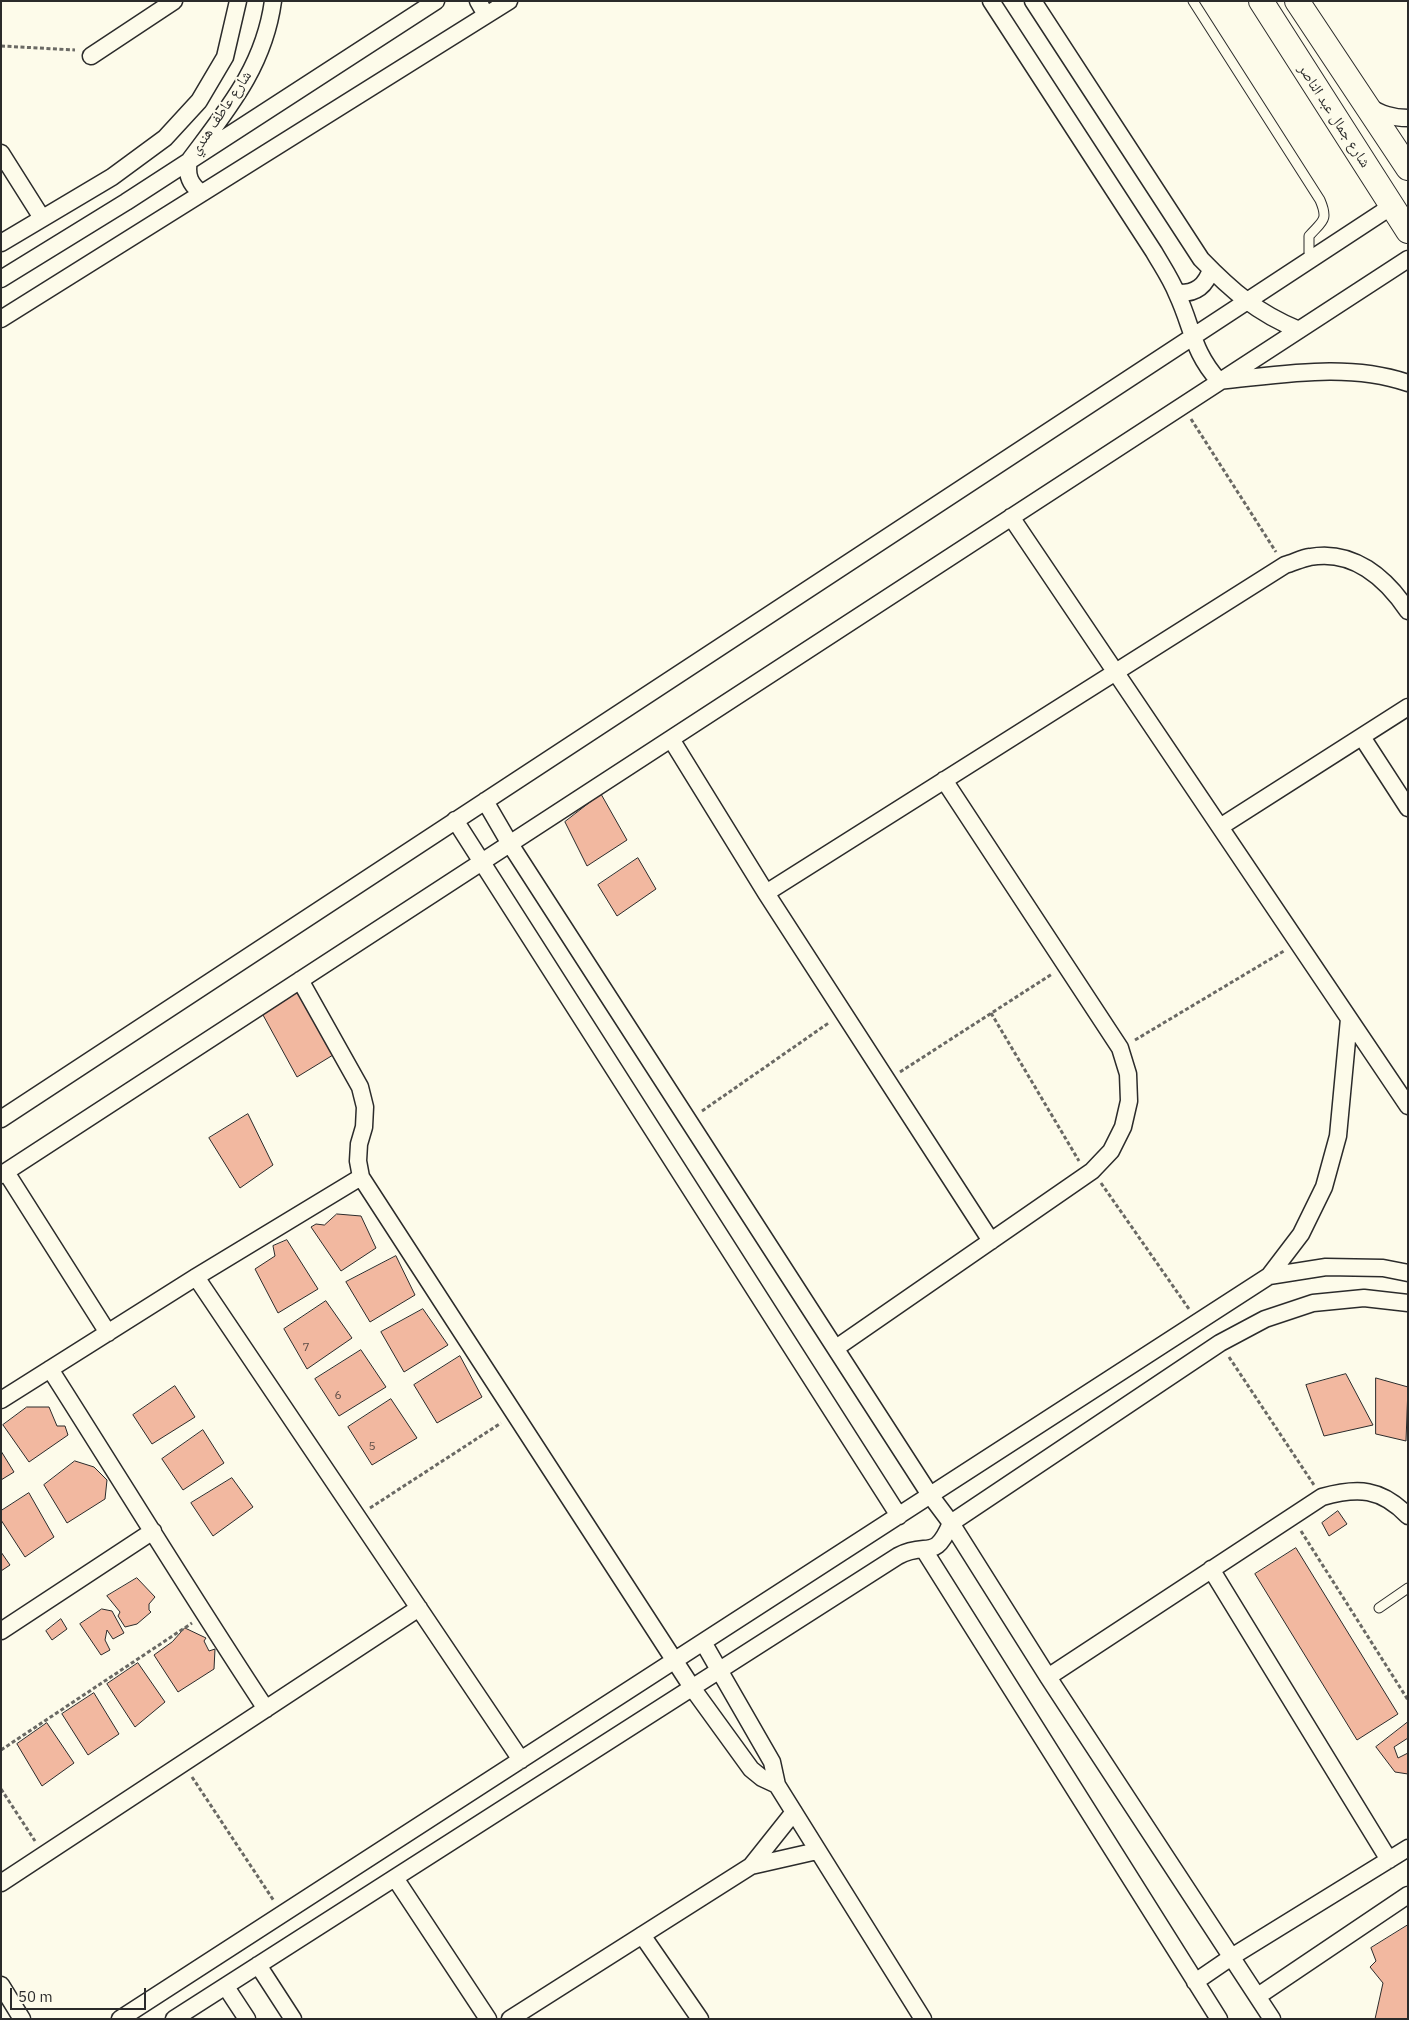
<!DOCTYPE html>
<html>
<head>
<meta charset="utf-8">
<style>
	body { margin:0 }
	#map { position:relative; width:1409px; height:2020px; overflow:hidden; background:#fdfbea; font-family:"IBM Plex Sans",sans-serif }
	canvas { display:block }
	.frame { position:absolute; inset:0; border:2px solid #2b2b2b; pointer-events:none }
	.scale { position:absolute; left:10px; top:1988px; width:136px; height:22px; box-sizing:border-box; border:2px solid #2b2b2b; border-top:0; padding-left:6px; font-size:15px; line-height:18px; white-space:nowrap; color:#2b2b2b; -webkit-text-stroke:4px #fdfbea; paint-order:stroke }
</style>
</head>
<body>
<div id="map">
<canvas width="1409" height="2020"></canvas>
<div class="frame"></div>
<div class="scale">50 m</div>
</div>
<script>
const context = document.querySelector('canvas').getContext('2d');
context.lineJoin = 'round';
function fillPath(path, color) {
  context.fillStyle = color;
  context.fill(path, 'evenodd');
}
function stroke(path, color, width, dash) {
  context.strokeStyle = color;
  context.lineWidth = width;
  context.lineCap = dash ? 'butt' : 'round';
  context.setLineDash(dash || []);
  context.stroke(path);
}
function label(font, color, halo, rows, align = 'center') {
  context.font = font + ' "IBM Plex Sans","Noto Naskh Arabic",sans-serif';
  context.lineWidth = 4;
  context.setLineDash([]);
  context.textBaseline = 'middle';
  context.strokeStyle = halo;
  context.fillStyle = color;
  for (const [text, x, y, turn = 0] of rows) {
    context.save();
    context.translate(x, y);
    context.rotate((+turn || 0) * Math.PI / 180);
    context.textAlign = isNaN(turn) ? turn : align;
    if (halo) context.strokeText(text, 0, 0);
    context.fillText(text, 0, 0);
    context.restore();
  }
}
const building = new Path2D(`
	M601 794 627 840 587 866 565 822Z
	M638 858 656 889 617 916 598 885Z
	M298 990 333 1055 297 1077 263 1015Z
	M248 1114 273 1165 240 1188 209 1138Z
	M337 1214 361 1216 376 1248 341 1271 311 1227 316 1224 324 1225Z
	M287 1240 318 1289 278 1313 255 1269 275 1256 273 1246Z
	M396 1256 415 1295 370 1322 346 1282Z
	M326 1301 352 1338 307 1369 284 1329Z
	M423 1309 448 1345 404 1372 381 1332Z
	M361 1350 386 1387 339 1416 315 1379Z
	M460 1356 482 1397 437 1423 414 1385Z
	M1346 1374 1373 1425 1324 1436 1306 1385Z
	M1376 1378 1408 1387 1406 1441 1376 1434Z
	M175 1386 195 1417 152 1444 133 1415Z
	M391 1399 417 1438 372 1465 348 1427Z
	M27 1407H49L57 1426H65L68 1435 29 1462 3 1425Z
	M203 1430 224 1463 183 1490 162 1459Z
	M1 1451 14 1472 1 1480Z
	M75 1461 94 1467 107 1480 105 1499 67 1523 44 1485Z
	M232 1478 253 1507 213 1536 191 1503Z
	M29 1493 54 1537 25 1557 1 1520V1511Z
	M1338 1511 1347 1524 1329 1536 1322 1523Z
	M1296 1548 1398 1714 1357 1740 1255 1574Z
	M1 1552 10 1565 1 1571Z
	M137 1578 155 1597 149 1604V1610L151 1612 137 1624 125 1627 118 1616 120 1612 107 1596Z
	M102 1609 112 1611 124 1633 113 1639 107 1630 105 1640 110 1650 101 1655 80 1624Z
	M61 1619 67 1629 52 1640 46 1631Z
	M185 1628 206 1638 204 1641 209 1651 215 1649 214 1669 178 1692 154 1655 172 1642Z
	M138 1663 165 1702 135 1727 107 1684Z
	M94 1693 119 1734 88 1755 62 1714Z
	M1408 1722V1738L1394 1747 1398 1758 1408 1753V1774L1395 1772 1376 1747Z
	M47 1723 74 1763 42 1786 17 1744Z
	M1408 1925V2019H1375L1383 1983 1370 1967 1376 1961 1371 1948Z`);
fillPath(building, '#f2b8a0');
stroke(building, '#2b2b2b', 1);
const service = new Path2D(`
	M1193 1 1320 200C1329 221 1322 221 1309 236V252L1314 258
	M1379 1608 1408 1588`);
const minor = new Path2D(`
	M478 1 486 15
	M991 1 1154 252C1162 266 1171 279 1177 294 1193 328 1192 351 1219 381 1281 375 1347 362 1408 383
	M1033 1 1201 259C1231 290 1257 313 1299 330
	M91 56 174 1
	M1368 106C1381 114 1392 118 1408 118
	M1 153 42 218
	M202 193C190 185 186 175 189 161 227 110 264 67 273 1
	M1 243 112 177 165 138 199 101 225 57 238 1
	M1 279 126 202 436 1
	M1177 293C1195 294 1206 286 1211 269
	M1 319 509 1
	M1011 517 1408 1106
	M1362 737 1408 808
	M671 739 766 893 991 1241
	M485 801 510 844 930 1495 951 1523 1048 1677 1272 2019
	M455 820 899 1516
	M1220 827 1408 707
	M766 893 1285 565C1293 563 1302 558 1310 557 1353 549 1386 578 1408 611
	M300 980 360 1087 365 1107 364 1127 359 1144 358 1161 361 1177 693 1689 751 1769 762 1778 777 1785
	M1 1119 1392 206
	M6 1172 108 1333
	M1 1175 1408 259
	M1269 1276 1326 1267 1383 1268 1408 1273
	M196 1277 521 1760
	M836 1348 1092 1171 1111 1151 1123 1127 1129 1101 1128 1074 1120 1048 944 780
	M50 1369C122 1482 192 1597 266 1709
	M1 1400 196 1277 361 1177
	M924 1550 1219 2019
	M1211 1569 1389 1860
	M1 1631 153 1531
	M703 1642 772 1762 777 1785 923 2019
	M1048 1677 1322 1497C1358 1487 1381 1488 1408 1516
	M751 1866 794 1812
	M395 1878 488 2019
	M1 1883 419 1608
	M642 1935 700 2019
	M258 1965 293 2019
	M1195 1982 1233 1956 1408 1848
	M1 1985 22 2019
	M226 1987 247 2019
	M1258 1996 1408 1895
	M120 2019 1269 1276 1301 1234 1324 1187 1338 1136 1349 1019
	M174 2019 898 1556C928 1540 934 1563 951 1523L1220 1343 1265 1319 1313 1303 1364 1298 1408 1303
	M510 2019 751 1866 817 1851`);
const secondary = new Path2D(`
	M1261 1 1408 231
	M1297 1 1408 168`);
stroke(service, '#2b2b2b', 11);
stroke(minor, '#2b2b2b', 19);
stroke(secondary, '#2b2b2b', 26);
stroke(new Path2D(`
	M1 46 75 50
	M1191 419 1276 552
	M991 1013 1079 1161
	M1135 1040 1284 951
	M900 1072 1052 974
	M702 1111 830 1022
	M1101 1183 1189 1309
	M1229 1357 1314 1485
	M370 1508 501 1423
	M1301 1531 1408 1700
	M1 1750 192 1623
	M192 1777 274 1901
	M1 1789 35 1841`), '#6a6964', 3, [4, 2.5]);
stroke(service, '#fdfbea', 9);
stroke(minor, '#fdfbea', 16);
stroke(secondary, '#fdfbea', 24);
label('12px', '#5d4e48', null, [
	["7",306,1348],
	["6",338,1396],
	["5",372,1447]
]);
label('15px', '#2b2b2b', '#fdfbea', [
	["شارع عاطف هندي",221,113,-56],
	["شارع جمال عبد الناصر",1334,116,57]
]);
</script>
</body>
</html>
